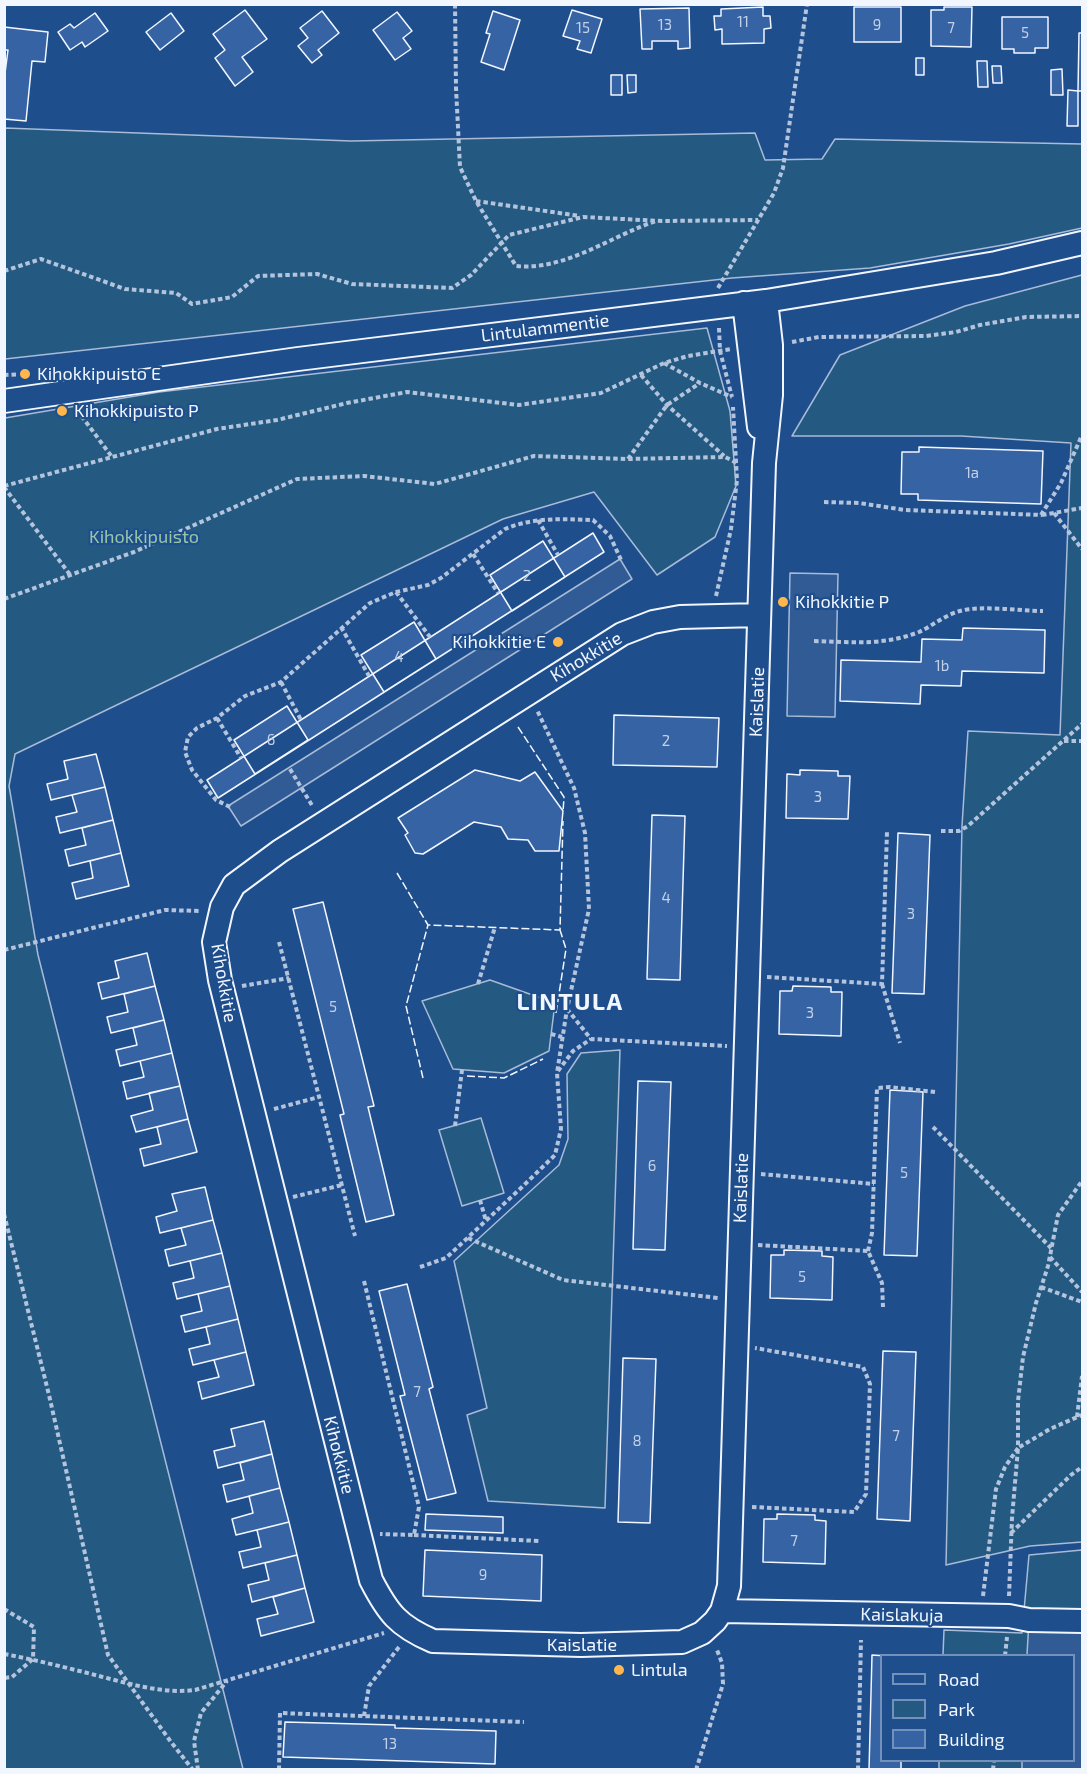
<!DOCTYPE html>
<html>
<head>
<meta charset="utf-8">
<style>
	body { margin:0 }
	#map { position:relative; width:1087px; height:1774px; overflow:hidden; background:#1f4e8c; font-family:"Exo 2",sans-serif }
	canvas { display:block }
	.frame { position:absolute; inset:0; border:6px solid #f2f6ff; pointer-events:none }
	.legend { position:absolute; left:880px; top:1654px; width:195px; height:108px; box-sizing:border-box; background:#1f4e8c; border:2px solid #7391ba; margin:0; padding:8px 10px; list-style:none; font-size:18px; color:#f2f6ff }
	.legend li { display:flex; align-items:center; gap:12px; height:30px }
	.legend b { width:30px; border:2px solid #7391ba }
</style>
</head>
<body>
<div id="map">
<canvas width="1087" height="1774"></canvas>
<div class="frame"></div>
<ul class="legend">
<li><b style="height:8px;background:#1f4e8c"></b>Road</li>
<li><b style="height:16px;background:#245a82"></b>Park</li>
<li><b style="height:16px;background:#3563a3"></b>Building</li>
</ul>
</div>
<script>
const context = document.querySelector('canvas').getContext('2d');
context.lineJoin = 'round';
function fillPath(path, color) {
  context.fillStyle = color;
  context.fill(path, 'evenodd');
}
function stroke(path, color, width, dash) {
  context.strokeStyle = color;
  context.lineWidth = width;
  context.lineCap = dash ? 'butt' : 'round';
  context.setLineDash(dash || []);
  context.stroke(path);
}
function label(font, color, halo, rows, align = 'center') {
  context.font = font + ' "Exo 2",sans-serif';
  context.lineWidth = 4.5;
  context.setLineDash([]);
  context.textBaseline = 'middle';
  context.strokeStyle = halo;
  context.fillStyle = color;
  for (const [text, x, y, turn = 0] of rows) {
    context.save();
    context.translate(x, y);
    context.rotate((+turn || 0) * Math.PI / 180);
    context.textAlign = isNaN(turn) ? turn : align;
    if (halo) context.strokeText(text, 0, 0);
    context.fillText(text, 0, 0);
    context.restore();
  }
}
const green = new Path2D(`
	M5 128 351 141 755 133 765 160 822 159 835 139 1082 144V228L1009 244 870 268 732 278 5 359Z
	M1082 275V1542L1030 1546 946 1565 962 826 968 731 1060 735 1071 443 961 436H792L840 355 965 306Z
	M707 328 730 411 736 486 715 537 657 575 594 492 503 519 15 754 9 786 38 955 243 1769H5V418L159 392Z
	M490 980 555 1003 549 1051 504 1073 453 1069 422 1001Z
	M620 1050 605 1508 488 1501 467 1415 487 1408 454 1261 559 1165 568 1139 567 1074 581 1053Z
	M481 1118 504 1193 462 1206 439 1130Z
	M1082 1550V1769L939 1770V1761L1074 1760V1656L943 1655 944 1630 1022 1633 1029 1555Z`);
fillPath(green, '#245a82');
stroke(green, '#a8bbd7', 1.5);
const parking = new Path2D(`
	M620 559 632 579 241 826 228 806Z
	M790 573 838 574 835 717 787 716Z
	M1029 1620 1082 1621V1769L1022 1770V1761L1074 1760V1656L1027 1655Z`);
fillPath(parking, '#305b95');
stroke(parking, '#a8bbd7', 1.5);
const building = new Path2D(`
	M763 7V16H770L771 28 764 29V43L722 44V29L715 30 714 16H721V9Z
	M854 7H901V42H854Z
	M944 7H972L971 47 931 46V10H944Z
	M689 8 690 48 678 49V41H652V49H642L640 9Z
	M245 10 267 39 242 57 253 72 235 86 215 58 225 50 213 34Z
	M572 10 602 19 591 53 577 49 580 41 563 36Z
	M322 11 339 33 318 50 322 55 312 63 298 46 308 38 300 28Z
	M493 11 520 20 504 70 481 62 490 34 486 33Z
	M397 12 412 31 403 38 411 49 395 60 373 30Z
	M95 13 108 31 85 47 82 42 70 50 58 32 70 24 74 28Z
	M171 13 184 31 160 50 146 32Z
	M1002 17H1048V48H1035V53H1014V49H1002Z
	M4 27 48 32 45 62 32 61 26 121 4 119V81L8 50H4Z
	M1079 33H1082V91H1078Z
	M916 58H924V75H916Z
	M977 61H987L988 87H978Z
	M992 66H1001L1002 83H993Z
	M1062 69 1063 95H1051V70Z
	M611 75H622V95H611Z
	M627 75H636V92L628 93Z
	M1068 90 1078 91V126H1067Z
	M919 447 1043 451 1041 504 918 500V494H901L902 452H919Z
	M593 533 604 552 218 798 207 780Z
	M543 541 565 577 512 611 490 575Z
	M414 622 436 659 384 692 361 655Z
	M963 628 1045 630 1044 673 962 671 961 686 921 685 920 704 840 701 841 660 921 662 922 639 962 640Z
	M287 706 308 740 255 774 234 740Z
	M614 715 719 718 717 767 613 765Z
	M96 754 105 787 51 800 47 784 68 779 64 761Z
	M475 770 520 781 535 772 563 811 559 851H535L528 840 508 839 501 827 474 822 423 854 415 853 405 835 408 833 398 818Z
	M800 770 838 771V776H850L848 819 786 818 787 774 800 775Z
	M105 787 113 820 60 833 56 817 77 812 72 795Z
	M652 815 685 816 680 980 647 979Z
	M113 820 121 853 69 866 65 850 86 845 82 828Z
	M898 833 930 835 924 994 892 993Z
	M121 853 129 886 76 899 72 883 93 878 90 861Z
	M323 902 374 1106 368 1107 394 1215 366 1222 340 1115 344 1114 293 909Z
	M147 953 155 986 102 999 98 983 119 978 115 961Z
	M155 986 164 1020 111 1033 107 1017 128 1012 124 994Z
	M793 986 831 987V992H842L841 1036 779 1034 780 991H792Z
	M164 1020 172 1053 120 1066 116 1050 137 1045 133 1028Z
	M172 1053 180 1086 127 1099 123 1082 144 1077 140 1061Z
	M638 1081 671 1082 665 1250 633 1249Z
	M180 1086 188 1119 136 1132 131 1116 153 1110 149 1093Z
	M890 1090 923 1092 917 1256 884 1255Z
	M188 1119 197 1152 144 1166 140 1149 161 1144 157 1127Z
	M205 1187 213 1220 160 1233 156 1217 177 1211 172 1194Z
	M213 1220 222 1253 169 1266 165 1250 186 1245 181 1228Z
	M784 1250 822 1251V1256L833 1257 832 1300 770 1298 771 1255H784Z
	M222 1253 230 1286 177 1299 173 1283 194 1278 190 1261Z
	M407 1284 433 1387 429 1389 456 1493 427 1500 400 1396 405 1395 379 1291Z
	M230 1286 238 1319 185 1332 181 1316 202 1311 198 1294Z
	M238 1319 246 1352 193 1365 189 1349 210 1344 206 1327Z
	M883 1351 916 1352 910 1521 877 1519Z
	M246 1352 254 1385 202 1399 198 1382 219 1377 214 1360Z
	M623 1358 656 1359 650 1523 618 1522Z
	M264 1421 272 1454 218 1468 214 1451 235 1446 231 1429Z
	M272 1454 280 1488 227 1502 223 1485 244 1480 240 1463Z
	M280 1488 289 1522 236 1535 232 1519 253 1513 249 1496Z
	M426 1514 503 1517V1533L425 1530Z
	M777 1514 815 1515V1520L826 1521 825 1564 763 1562 764 1519H777Z
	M289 1522 297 1555 243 1568 239 1552 261 1547 257 1530Z
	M425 1550 542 1555 541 1601 423 1596Z
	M297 1555 305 1588 252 1602 248 1585 269 1580 265 1563Z
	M305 1588 314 1622 261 1636 257 1619 278 1614 273 1597Z
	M872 1655 888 1656H882V1760H901V1770H869Z
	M285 1722 395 1725V1728L496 1731 495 1764 283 1757Z`);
fillPath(building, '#3563a3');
stroke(building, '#f2f6ff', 1.5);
const minor = new Path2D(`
	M744 303 759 427
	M4 401 298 359 766 301 996 263 1082 243
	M759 615 680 617 653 622 622 634 280 851 234 885 222 907 214 942 220 980 371 1580C388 1613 398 1626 433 1641L581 1645 682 1642 702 1633 715 1621 722 1611 729 1586 764 463 771 395V345L766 301
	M722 1611 1009 1616 1029 1620 1082 1621`);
stroke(minor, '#f2f6ff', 26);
stroke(new Path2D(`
	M455 4 456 88 460 167 476 201 516 266C565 271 611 236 656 221
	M476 201 580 216
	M4 271 41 259 125 289 176 293 192 304 232 297 258 276 317 274 352 284 452 288 471 275 509 235 583 217 662 221 758 220
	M718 288 774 193 783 168 807 4
	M719 328 720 351 732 397
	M792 342 819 337 926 336 956 332 980 325 1026 317 1082 316
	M664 363 700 383 732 397
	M4 375 25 374
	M641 375 667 405 724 456
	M77 410 112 457
	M628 459 667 405 700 383
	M4 486 217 429 277 420 347 403 407 392 519 405 601 393 664 363 688 356 731 349
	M4 487 71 576
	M824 502 859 503 905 510 1042 515
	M1054 513 1082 549
	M1041 515 1061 483 1082 435
	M1042 515 1082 508
	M538 520 558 555
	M473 554 498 593
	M396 592 430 637
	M716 596 731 529 737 480 733 407
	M4 599 134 552 297 479 364 476 435 484 534 456 627 459 725 457 737 463
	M341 627 369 676
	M814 641C851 642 883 646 919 632 932 626 945 615 960 611 981 605 1020 611 1043 611
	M281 682 301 720
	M217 718 241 758
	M1064 741H1082
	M290 769 313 807
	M230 807 216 800 192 770 185 752 188 737 197 728 217 718 245 696 281 682 370 603 396 592 428 585 441 578 505 529C533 517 563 519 593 520L610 536 622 562
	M941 831H959L968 826 1082 724
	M279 942 355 1236
	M4 950 165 910 200 911
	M767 977 882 984 887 832
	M478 984 495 927
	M882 984 900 1043
	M242 986 289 978
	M567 1009 591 1039 727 1046
	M551 1034 562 1037
	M558 1071 573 1051 591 1039
	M274 1109 319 1097
	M455 1126 462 1070
	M933 1127 1051 1248
	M761 1174 874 1184
	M293 1197 342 1185
	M480 1200 486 1221
	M4 1214 49 1395 108 1655 171 1742 193 1770
	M468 1238 563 1280 718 1298
	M758 1245 868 1251 882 1283 883 1307
	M868 1251 872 1233 877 1088 890 1087 935 1092
	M1050 1257 1082 1292
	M420 1267 446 1258 522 1187 555 1155 561 1129 557 1073 567 1009 589 909 585 833 574 788 537 710
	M364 1281 419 1507 414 1535 380 1534
	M1041 1287 1082 1302
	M1077 1417 1082 1376
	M752 1507 854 1512 866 1494 870 1384 863 1367 755 1348
	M1011 1533 1071 1475 1082 1467
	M414 1535 539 1541
	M983 1596 996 1489 1005 1467 1018 1448V1401L1023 1357 1036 1303 1048 1266 1058 1215 1082 1181
	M1009 1596 1012 1518 1018 1448 1050 1429 1082 1415
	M4 1609 34 1627 33 1659 12 1677 4 1678
	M4 1654C36 1660 68 1668 99 1676 130 1684 163 1694 195 1690L384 1633
	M1005 1656 1007 1637
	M364 1716 369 1686 399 1647
	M198 1770 194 1741 201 1713 227 1681
	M279 1770 280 1713 524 1722
	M696 1770 723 1684 722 1663 717 1650
	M858 1770 861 1640
	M993 1770 994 1760`), '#b3c4dc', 4, [4.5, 3]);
stroke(minor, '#1f4e8c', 22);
stroke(new Path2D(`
	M518 727 564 797 563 812
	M397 873 428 925 560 930 563 821
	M556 1013 566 949 560 930
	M467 1076 504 1078 543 1059
	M423 1078 406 1006 428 925`), '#f2f6ff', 1.5, [8, 3]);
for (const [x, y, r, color] of [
	[25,374,6,"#ffb74d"],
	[62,411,6,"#ffb74d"],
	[783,602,6,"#ffb74d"],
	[558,642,6,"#ffb74d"],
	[619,1670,6,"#ffb74d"]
]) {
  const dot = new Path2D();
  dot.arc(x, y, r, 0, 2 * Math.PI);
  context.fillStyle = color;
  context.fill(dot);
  stroke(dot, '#1f4e8c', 2);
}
label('15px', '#c3d1e8', null, [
	["11",743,22],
	["13",665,25],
	["9",877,25],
	["15",583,28],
	["7",951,28],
	["5",1025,33],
	["1a",972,473],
	["2",527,576],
	["4",399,657],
	["1b",942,666],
	["6",271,740],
	["2",666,741],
	["3",818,797],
	["4",666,898],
	["3",911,914],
	["5",333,1007],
	["3",810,1013],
	["6",652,1166],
	["5",904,1173],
	["5",802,1277],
	["7",417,1392],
	["7",896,1436],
	["8",637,1441],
	["7",794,1541],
	["9",483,1575],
	["13",390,1744]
]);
label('18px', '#f2f6ff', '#1f4e8c', [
	["Lintulammentie",545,328,-7],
	["Kihokkitie",586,657,-31],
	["Kaislatie",757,702,-88],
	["Kihokkitie",224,983,80],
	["Kaislatie",741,1188,-88],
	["Kihokkitie",339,1455,76],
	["Kaislakuja",902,1615,1],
	["Kaislatie",582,1645]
]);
label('18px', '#f2f6ff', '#1f4e8c', [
	["Kihokkipuisto E",37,374],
	["Kihokkipuisto P",74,411],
	["Kihokkitie P",795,602],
	["Kihokkitie E",546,642,"right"],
	["Lintula",631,1670]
], 'left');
label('18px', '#97c8a6', '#1f4e8c', [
	["Kihokkipuisto",144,537]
]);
context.letterSpacing = '1.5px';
label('bold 24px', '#f2f6ff', '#1f4e8c', [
	["LINTULA",570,1002]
]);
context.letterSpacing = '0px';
</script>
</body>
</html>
